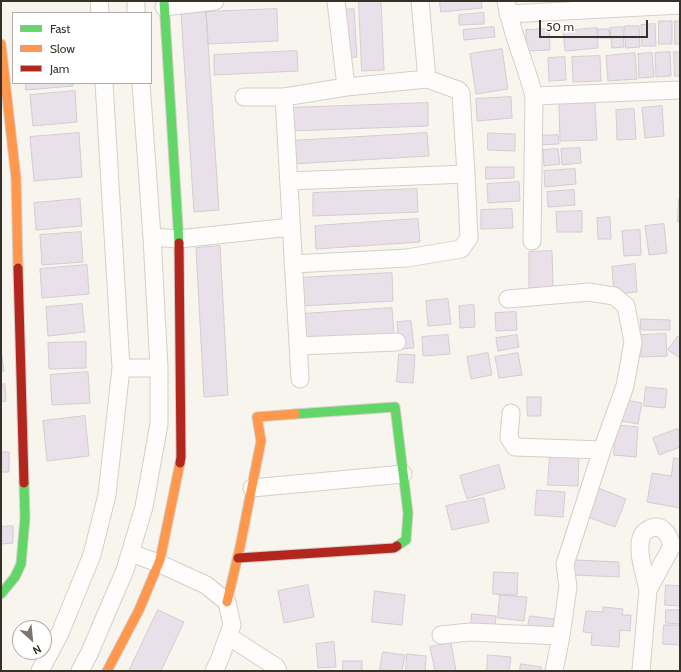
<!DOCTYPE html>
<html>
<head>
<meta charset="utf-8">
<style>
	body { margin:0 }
	#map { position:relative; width:681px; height:672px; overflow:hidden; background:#f8f4ee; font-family:Cabin,sans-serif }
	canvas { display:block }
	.frame { position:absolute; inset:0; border:2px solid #383127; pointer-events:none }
	.legend { position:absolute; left:12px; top:12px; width:140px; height:72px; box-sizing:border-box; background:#fff; border:1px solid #afada9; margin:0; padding:5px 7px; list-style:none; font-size:12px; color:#383127 }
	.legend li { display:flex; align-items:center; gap:8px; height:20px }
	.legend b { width:20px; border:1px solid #afada9 }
	.north { position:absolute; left:12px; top:620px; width:40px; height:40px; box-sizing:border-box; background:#fff; border:1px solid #afada9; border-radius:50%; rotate:153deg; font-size:11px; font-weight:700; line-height:16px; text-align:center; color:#383127 }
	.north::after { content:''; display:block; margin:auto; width:14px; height:18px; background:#7b756d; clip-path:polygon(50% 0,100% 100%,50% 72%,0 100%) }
	.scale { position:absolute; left:539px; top:20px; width:109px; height:18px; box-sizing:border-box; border:2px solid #383127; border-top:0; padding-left:5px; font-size:12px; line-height:14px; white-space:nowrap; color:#383127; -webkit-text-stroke:3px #fff; paint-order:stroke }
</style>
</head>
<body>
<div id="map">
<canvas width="681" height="672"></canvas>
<div class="frame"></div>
<ul class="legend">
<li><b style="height:5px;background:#63d668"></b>Fast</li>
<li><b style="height:5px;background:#ff974d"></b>Slow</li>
<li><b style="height:5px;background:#b3261e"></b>Jam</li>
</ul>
<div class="north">N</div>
<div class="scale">50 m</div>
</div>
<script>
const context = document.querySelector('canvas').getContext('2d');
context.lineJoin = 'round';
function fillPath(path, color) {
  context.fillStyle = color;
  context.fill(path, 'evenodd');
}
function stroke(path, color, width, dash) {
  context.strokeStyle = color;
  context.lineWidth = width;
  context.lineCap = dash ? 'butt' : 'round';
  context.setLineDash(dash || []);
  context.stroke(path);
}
const building = new Path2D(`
	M359 1H381L384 70 362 71Z
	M440 1H481L482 8 441 12Z
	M277 9 278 41 208 44 206 12Z
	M354 9 357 57 346 58 343 10Z
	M206 12 219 210 194 212 181 13Z
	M484 13V24L459 25V15Z
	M659 21H672V44H659Z
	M675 21H680V44H675Z
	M655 24 656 46H642L641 25Z
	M625 26H639L640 47 626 48Z
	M494 27 495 37 464 40 463 30Z
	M623 27 624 47 612 48 610 28Z
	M597 28 598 48 565 51 563 31Z
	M549 29 550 50 526 51V30Z
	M598 29H609L610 38H598Z
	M502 49 508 89 476 94 470 54Z
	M297 51 298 71 214 75V55Z
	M670 52 671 76 656 77 655 53Z
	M674 52H680V76H675Z
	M635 53 637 79 608 81 606 56Z
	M652 53 654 77 639 78 638 54Z
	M600 56 601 81 573 82 572 57Z
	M565 57 566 80 549 81 548 58Z
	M26 83H73V86L26 90Z
	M75 91 77 122 33 126 30 95Z
	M511 97 512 118 477 121 476 99Z
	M428 103V126L290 131 289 108Z
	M595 103 597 140 560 141 559 104Z
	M662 106 664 136 645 138 642 108Z
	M634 109 636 139 617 140 616 110Z
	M79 133 82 177 34 181 30 137Z
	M427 133 429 156 292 164 291 141Z
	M488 133 515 134V151L488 150Z
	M558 135 559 144 540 145V136Z
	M580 148 581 163 562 165 561 149Z
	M558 149 560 164 544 166 543 150Z
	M486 167H514V178L486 179Z
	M575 169 576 184 545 187 544 171Z
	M519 182 520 201 488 203 487 184Z
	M417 189 418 212 313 216V193Z
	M574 190 575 205 548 207 547 192Z
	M80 199 82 226 36 230 34 203Z
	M679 199H680V222H678Z
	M512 209 513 228 481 229V210Z
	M582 211V232H557L556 212Z
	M610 217 611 239H598L597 218Z
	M418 219 420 242 316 249 315 226Z
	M664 224 667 253 649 255 645 226Z
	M640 230 641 255 624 256 622 231Z
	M81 232 83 262 42 265 40 235Z
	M220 246 228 395 204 397 196 248Z
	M552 251 553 287 529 288V252Z
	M635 264 637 292 614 294 612 267Z
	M87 265 89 294 42 298 40 269Z
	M392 273 393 301 301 306 299 278Z
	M448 299 451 324 428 326 426 301Z
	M82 304 85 332 48 336 46 307Z
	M474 305 475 327 460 328 459 306Z
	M392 308 394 334 303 340 302 314Z
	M516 312 517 330 496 331 495 313Z
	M641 319 670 320V330H641Z
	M411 321 414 348 399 349 397 322Z
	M666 334 667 356 641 357 640 335Z
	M448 335 450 354 423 356 422 337Z
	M517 335 519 347 498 351 496 338Z
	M678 336 680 337V358L668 350Z
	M86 342V368L49 369 48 343Z
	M1 351 4 371H1Z
	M488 353 492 375 471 379 467 357Z
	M518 353 522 375 499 378 495 357Z
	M399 354 415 355 413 383 397 382Z
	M88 372 90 403 52 405 50 375Z
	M5 384 6 401 1 402V385Z
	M646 387 667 389 665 408 644 406Z
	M527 397H541V416H528Z
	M625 400 642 403 638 424 621 421Z
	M85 416 89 456 47 461 43 421Z
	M617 425 638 427 636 457 614 455Z
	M678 429 680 434V447L659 455 653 438Z
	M1 452H9V472H1Z
	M550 455H579L578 486 548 485Z
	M674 458 680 459V508L647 502 652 473 671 476Z
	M499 465 505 488 467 499 460 476Z
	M596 487 626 499 615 527 585 516Z
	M537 490 565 492 563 517 535 515Z
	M484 498 489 522 452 530 446 506Z
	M13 526V543L1 544V527Z
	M575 560 619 562V577L574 575Z
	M494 572 518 573 517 595 493 594Z
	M308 585 314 617 284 623 278 591Z
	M666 585 680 586V606L665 605Z
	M375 591 405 595 402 625 372 622Z
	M500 595 527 597 524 621 498 618Z
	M603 607 623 609 622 615H631L630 631 620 630 619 647 591 645 592 633 583 632 586 611 603 612Z
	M158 610 184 622 161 671H129Z
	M666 610H680V624L666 623Z
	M472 614 496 616 495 629 471 627Z
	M530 616 554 619 552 635 527 632Z
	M664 625H680V645L663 644Z
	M334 642 336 667 318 668 316 644Z
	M451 643 456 671H435L430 647Z
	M383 652 405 655 402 671 380 670Z
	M407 654 426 656 425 671H406Z
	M488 655 511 657 509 671H487Z
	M343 661H362V671H343Z
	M521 664 541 667V671H520Z`);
fillPath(building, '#e9e0ea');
stroke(building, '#d2cdcf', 1);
const street = new Path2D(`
	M99 1 100 13
	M136 1V13
	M336 1 346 87
	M420 1 427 79
	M506 1C511 33 526 64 534 96L532 241
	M164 7 215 1
	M508 14 680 5
	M534 96 680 90
	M244 97H284L346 87 427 79 458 90 461 93 466 174 469 238 461 249 407 258 293 264
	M284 97 300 379
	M289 181 466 174
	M152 237 179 239 291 227
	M508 299 589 292 614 296 626 306 633 342 625 386 602 450 565 564 568 587 561 636 554 671
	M298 346 397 342
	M121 368H159
	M511 413 509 438 515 447 602 450
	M252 488 403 474
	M131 553 158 563 206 585 227 602 232 625 219 661 214 671
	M441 635 470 632 561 636
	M228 636 276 667 278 671
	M40 671 60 633 92 555 107 495 121 368 104 83
	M80 671 89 654 125 570 144 507 159 424V368L152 237 141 83
	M641 671 648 590 672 546C669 535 662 522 649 529 645 531 642 534 641 538 637 554 645 574 648 590`);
const fast = new Path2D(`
	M164 1 179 243
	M295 414 395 407 408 513 406 540 397 546
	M1 594 15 577 21 564 25 518 24 483`);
const slow = new Path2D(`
	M1 44 16 178 18 268
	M227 602 240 547 261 441 257 417 295 414
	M107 671 139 610 160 560 180 463`);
const jam = new Path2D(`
	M179 243 181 457 180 463
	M18 268 24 483
	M238 558 394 548 397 546`);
stroke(street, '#d4cfc8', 19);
stroke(fast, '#d4cfc8', 11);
stroke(slow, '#d4cfc8', 11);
stroke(jam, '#d4cfc8', 11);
stroke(street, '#fefdfc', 17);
stroke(fast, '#63d668', 9);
stroke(slow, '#ff974d', 9);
stroke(jam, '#b3261e', 9);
</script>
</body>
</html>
